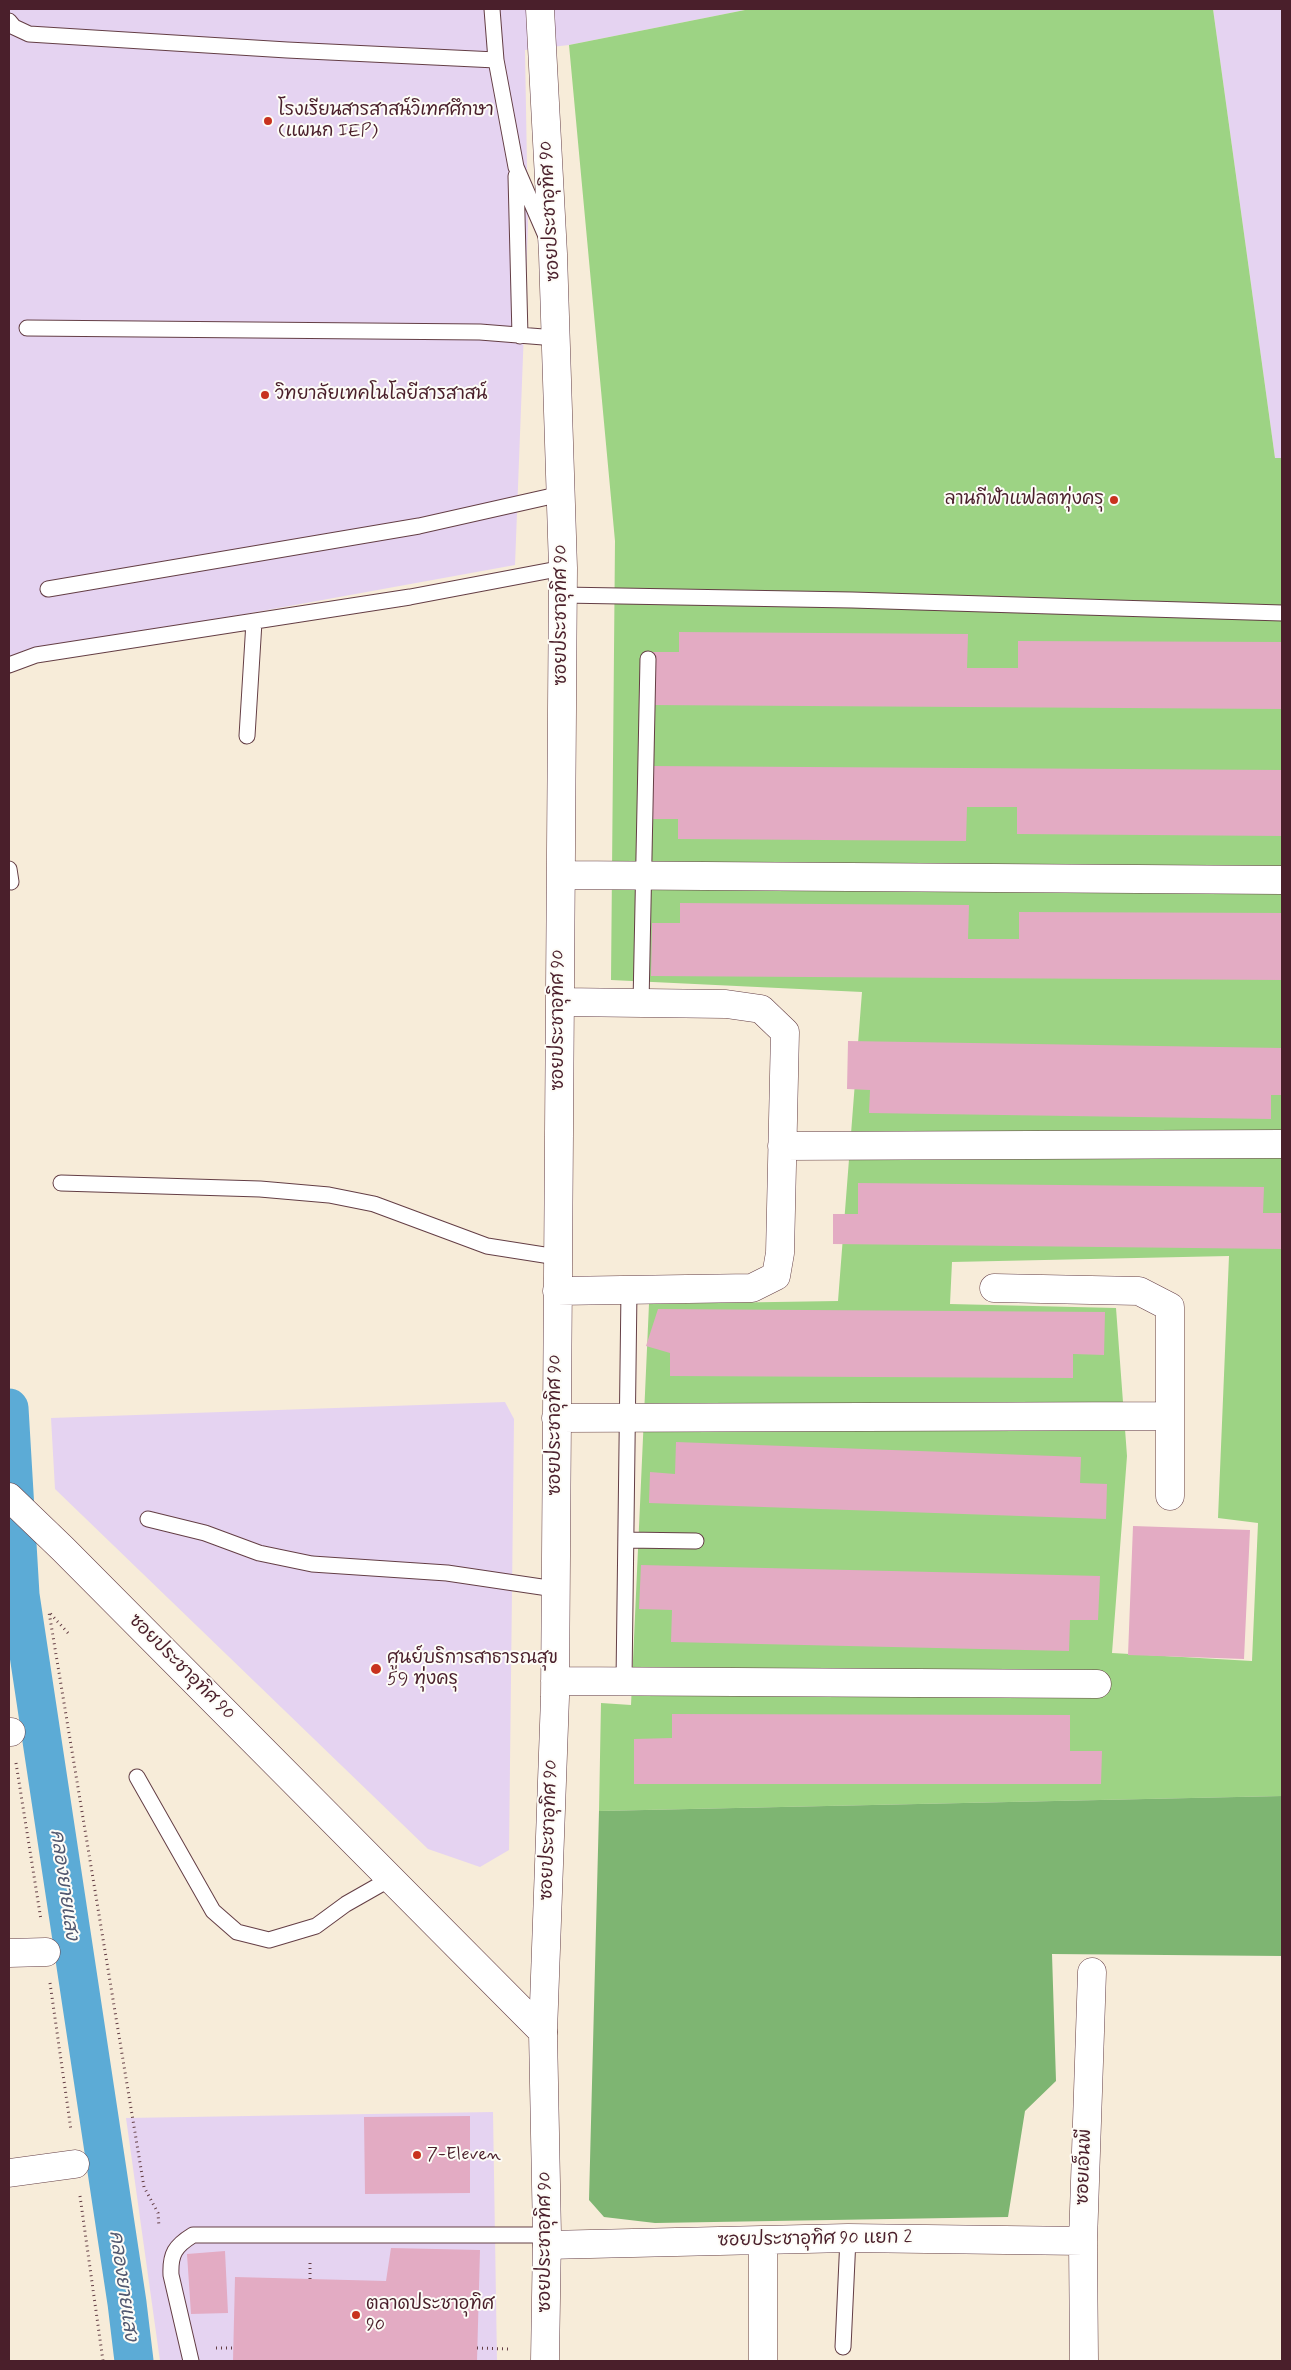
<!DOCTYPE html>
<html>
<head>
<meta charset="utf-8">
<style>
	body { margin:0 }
	#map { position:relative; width:1291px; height:2370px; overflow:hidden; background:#f7ecd9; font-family:Mynerve,sans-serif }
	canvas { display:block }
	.frame { position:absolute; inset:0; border:10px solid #4a1f2b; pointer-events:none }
</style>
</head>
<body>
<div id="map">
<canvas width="1291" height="2370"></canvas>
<div class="frame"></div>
</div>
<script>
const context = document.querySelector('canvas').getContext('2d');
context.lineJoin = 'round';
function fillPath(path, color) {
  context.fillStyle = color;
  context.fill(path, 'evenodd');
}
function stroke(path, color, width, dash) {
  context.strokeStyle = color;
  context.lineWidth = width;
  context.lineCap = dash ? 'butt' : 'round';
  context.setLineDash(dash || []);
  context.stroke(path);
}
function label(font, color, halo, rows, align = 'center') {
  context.font = font + ' Mynerve,"Playpen Sans Thai",sans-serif';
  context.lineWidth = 4;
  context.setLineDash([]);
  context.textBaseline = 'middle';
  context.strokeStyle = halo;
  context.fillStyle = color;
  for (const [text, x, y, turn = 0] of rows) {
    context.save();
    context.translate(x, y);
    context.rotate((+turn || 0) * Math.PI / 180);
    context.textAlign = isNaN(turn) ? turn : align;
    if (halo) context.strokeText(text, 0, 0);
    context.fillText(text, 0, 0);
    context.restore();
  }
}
fillPath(new Path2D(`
	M9 9H750L569 45 525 50 528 225 515 565 9 657Z
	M1213 9H1282V458H1275Z
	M505 1402 514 1419 509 1850 480 1867 428 1849 55 1489 51 1418Z
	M493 2112 497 2361H160L126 2118Z`), '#e5d3f1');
fillPath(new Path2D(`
	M750 9H1213L1275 458H1282V1796L599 1811 601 1703 631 1705 649 1304 838 1301 862 992 611 980 615 541 569 45ZM1229 1256 1218 1518 1258 1523 1252 1661 1112 1653 1127 1456 1116 1308 950 1304 952 1262Z`), '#9dd384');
fillPath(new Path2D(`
	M1282 1796V1956L1052 1954 1056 2081 1025 2111 1008 2217 655 2223 604 2217 589 2200 599 1811Z`), '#7eb572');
stroke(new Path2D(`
	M9 1408 20 1595 127 2303 134 2361`), '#5cabd6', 39);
fillPath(new Path2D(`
	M679 632 968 634 967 668H1018V641L1282 642V709L650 705 651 652H679Z
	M650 766 1282 770V836L1017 834V807H967L966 841 678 839V819H650Z
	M680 903 969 905 968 939H1019V912L1282 913V980L651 976 652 923H680Z
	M848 1041 1282 1048V1095H1271V1119L869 1113 870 1090 847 1089Z
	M858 1183 1264 1187 1263 1213H1282V1249L833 1244V1214H858Z
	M658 1309 1105 1312 1104 1355 1073 1354V1378L670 1376V1353L646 1346Z
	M676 1442 1081 1457 1080 1483 1107 1484 1106 1519 649 1503 650 1472 675 1474Z
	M1133 1526 1250 1530 1244 1659 1128 1655Z
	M641 1565 1100 1576 1098 1620H1070L1069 1651 671 1642 672 1610 639 1609Z
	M672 1714 1070 1715V1751H1102L1101 1784H634V1739L672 1738Z
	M470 2116V2193L365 2194 364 2117Z
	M391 2248 480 2250 477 2361H233L235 2277 386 2281Z
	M225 2251 228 2313 191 2314 187 2254Z`), '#e3abc3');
const service = new Path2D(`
	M492 9 496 60
	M9 21 14 27 29 34 287 50 496 60 516 167 546 236
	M516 176 520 336
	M27 328 480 332 556 338
	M48 589 419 526 561 494
	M562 595 852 600 1282 613
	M9 665 36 655 410 597 563 568
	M247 736 254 622
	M9 869 11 882
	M641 1003 648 659
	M61 1183 260 1189 329 1195 374 1204 487 1246 557 1257
	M148 1519 205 1533 259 1553 312 1564 447 1573 555 1589
	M626 1540 696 1541
	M624 1681 629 1290
	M137 1777 213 1911 237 1932 269 1940 316 1926 346 1904 390 1879
	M843 2347 848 2238
	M191 2361 171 2275C170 2254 175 2246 193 2235H547`);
const minor = new Path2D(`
	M540 9 553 254 563 568 555 1697 543 2032
	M561 875 1282 880
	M782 1146 1282 1144
	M994 1288 1139 1291 1170 1307V1496
	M557 1291 752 1288 776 1276 780 1253 785 1032 761 1009 726 1004 560 1002
	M556 1418 1170 1416
	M555 1681 1097 1684
	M9 1732H11
	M9 1953 46 1952
	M9 2173 75 2164
	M547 2245 848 2238 1083 2241
	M763 2361V2240
	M1084 2361 1083 2241 1092 1972`);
const tertiary = new Path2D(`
	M9 1497 63 1549 543 2032 547 2235 545 2361`);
stroke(service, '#643e45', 17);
stroke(minor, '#643e45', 29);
stroke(tertiary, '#643e45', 29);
stroke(new Path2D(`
	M68 1633 49 1612 144 2187 158 2213 159 2227
	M16 1763 41 1920
	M50 1983 71 2130
	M80 2196 103 2361
	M310 2279V2263
	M216 2348H233
	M477 2348 508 2349`), '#643e45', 3, [1, 4]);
stroke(service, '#fff', 15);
stroke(minor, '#fff', 28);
stroke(tertiary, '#fff', 28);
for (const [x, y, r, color] of [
	[268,121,5,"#c8321e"],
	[265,395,5,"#c8321e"],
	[1114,500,5,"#c8321e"],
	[376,1669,6,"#c8321e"],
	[417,2155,5,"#c8321e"],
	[356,2315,5,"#c8321e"]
]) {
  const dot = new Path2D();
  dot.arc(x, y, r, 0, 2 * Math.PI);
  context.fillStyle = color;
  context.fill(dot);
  stroke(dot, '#fdfcf7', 2);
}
label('18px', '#4a1f2b', '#fdfcf7', [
	["โรงเรียนสารสาสน์วิเทศศึกษา",278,111],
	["(แผนก IEP)",278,132],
	["วิทยาลัยเทคโนโลยีสารสาสน์",275,395],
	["ลานกีฬาแฟลตทุ่งครุ",1104,500,"right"],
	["ศูนย์บริการสาธารณสุข",387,1659],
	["59 ทุ่งครุ",387,1680],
	["7-Eleven",427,2155],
	["ตลาดประชาอุทิศ",366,2305],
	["90",366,2326]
], 'left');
label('18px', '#4a1f2b', '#fdfcf7', [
	["ซอยประชาอุทิศ 90",551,211,-93],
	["ซอยประชาอุทิศ 90",562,615,-90],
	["ซอยประชาอุทิศ 90",559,1020,-90],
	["ซอยประชาอุทิศ 90",556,1425,-90],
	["ซอยประชาอุทิศ 90",181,1668,45],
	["ซอยประชาอุทิศ 90",550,1830,-88],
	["ซอยเอ็นพี",1085,2167,-88],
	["ซอยประชาอุทิศ 90 แยก 2",815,2240,-1],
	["ซอยประชาอุทิศ 90",546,2242,-90]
]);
label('italic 19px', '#51576f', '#fdfcf7', [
	["คลองยายแสง",63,1885,82],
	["คลองยายแสง",122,2286,82]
]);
</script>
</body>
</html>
